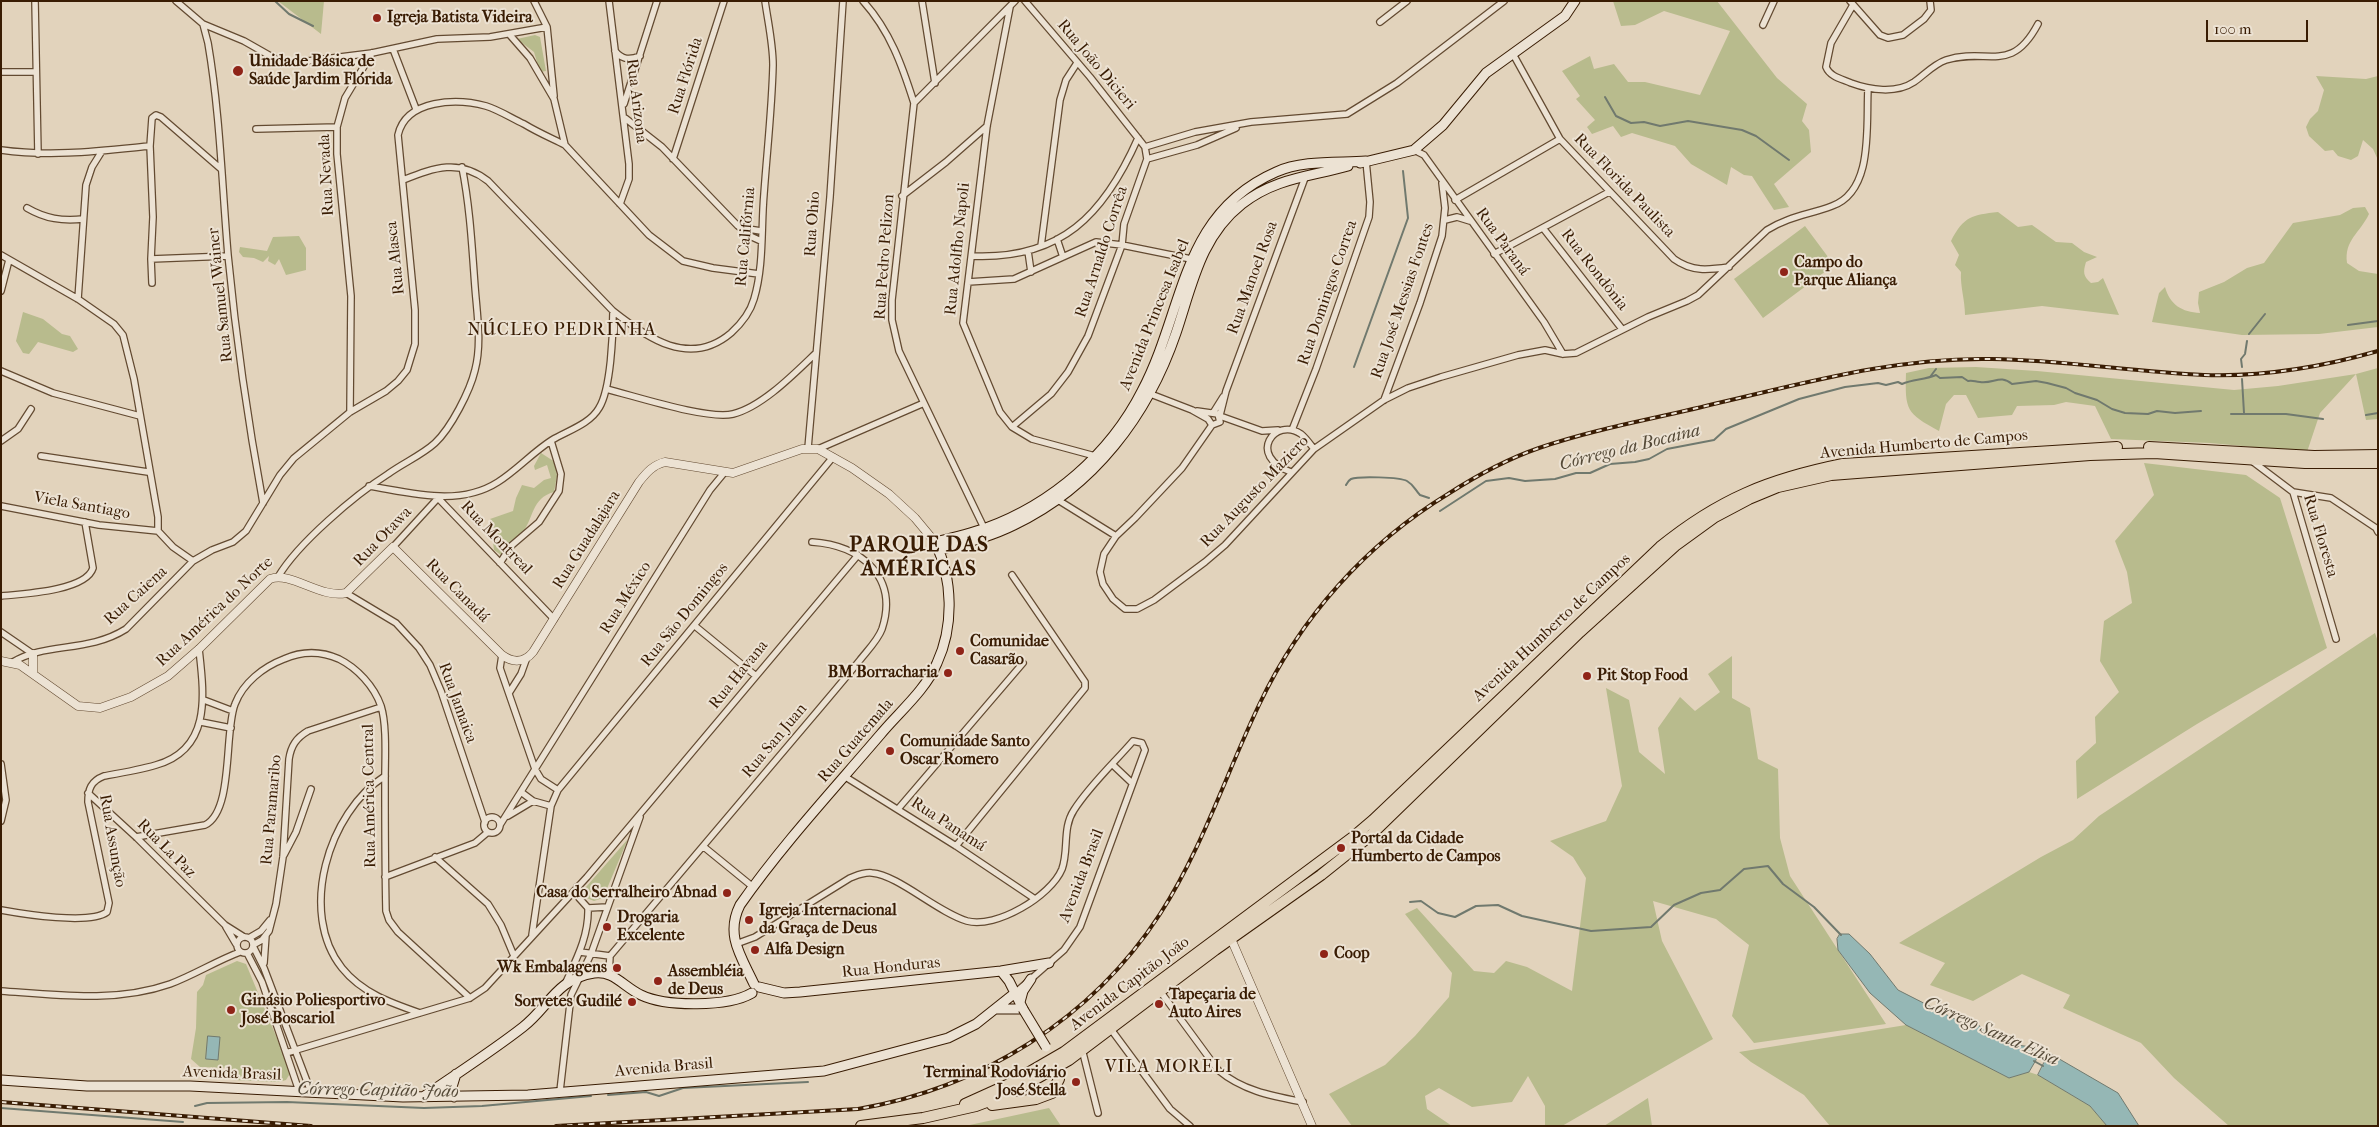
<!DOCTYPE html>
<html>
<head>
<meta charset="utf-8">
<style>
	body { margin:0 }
	#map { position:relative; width:2379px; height:1127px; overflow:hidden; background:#e2d3bc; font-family:"IM FELL French Canon",serif }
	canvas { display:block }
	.frame { position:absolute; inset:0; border:2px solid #391c03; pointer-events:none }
	.scale { position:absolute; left:2206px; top:20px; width:102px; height:22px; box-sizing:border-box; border:2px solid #391c03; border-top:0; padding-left:6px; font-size:15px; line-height:18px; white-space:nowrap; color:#391c03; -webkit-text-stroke:4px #ece2d3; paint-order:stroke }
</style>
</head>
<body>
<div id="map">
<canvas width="2379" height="1127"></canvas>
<div class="frame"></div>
<div class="scale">100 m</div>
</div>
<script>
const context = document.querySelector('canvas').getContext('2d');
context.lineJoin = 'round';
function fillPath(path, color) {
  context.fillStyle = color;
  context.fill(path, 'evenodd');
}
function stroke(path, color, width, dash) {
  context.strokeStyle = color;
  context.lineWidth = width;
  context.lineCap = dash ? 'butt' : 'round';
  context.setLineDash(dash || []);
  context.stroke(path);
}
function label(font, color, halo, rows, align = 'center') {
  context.font = font + ' "IM FELL French Canon",serif';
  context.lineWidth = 4;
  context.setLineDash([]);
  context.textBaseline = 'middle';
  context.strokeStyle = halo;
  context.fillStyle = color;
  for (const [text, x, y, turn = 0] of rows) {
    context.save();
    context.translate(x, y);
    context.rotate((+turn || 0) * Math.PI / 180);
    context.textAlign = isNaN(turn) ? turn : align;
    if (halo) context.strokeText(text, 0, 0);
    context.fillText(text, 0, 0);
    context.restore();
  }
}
fillPath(new Path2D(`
	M278 1H324L321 34Z
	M1613 1H1717L1777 78 1807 104 1802 121 1809 130 1811 152 1774 184 1789 207 1774 210 1752 176 1744 175 1731 167 1727 185 1691 164 1675 146 1632 133 1621 137 1613 126 1592 134 1587 127 1595 120 1576 99 1580 96 1562 71 1590 56 1594 69 1614 64 1628 82H1645L1700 95 1730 31 1664 11 1635 25 1621 26Z
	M535 35 540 37 546 71 540 72 534 52 517 39Z
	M2316 76 2366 79 2378 76V160L2373 149 2363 140 2358 156 2351 160 2338 156 2333 150 2325 151 2309 136 2306 127 2310 119 2318 111 2324 90Z
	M2365 207 2369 214C2360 233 2344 240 2347 263L2359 271 2378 274V327L2319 334 2242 335 2152 322 2159 293 2165 287C2170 305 2182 312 2200 313L2198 303 2199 292 2224 282 2247 268 2264 263 2293 223 2340 215 2353 208Z
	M1998 212 2018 227 2032 225 2056 242 2072 243 2084 252 2097 257 2086 262C2083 272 2083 276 2091 283L2098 282 2103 278 2119 315 2042 306 1965 315C1965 300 1960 286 1961 272L1955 265 1959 255 1951 241C1964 216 1972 215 1998 212Z
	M1805 226 1834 265 1763 318 1734 279Z
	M299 236 306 248V270L286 275 279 259 275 265 268 261 269 256 263 262 254 258 243 257 239 252 240 247 267 251 273 237Z
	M23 312 43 319 62 334 70 336 78 349 73 352 38 342 29 354 23 353 16 341Z
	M1976 367 2037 371 2234 390 2278 386 2356 374 2378 368V419L2366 420 2356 374 2320 413 2307 452 2210 443 2111 439 2095 406 2066 402 2054 405 2017 406 2012 415 1978 418 1966 395H1954L1946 404 1939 431C1906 413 1905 410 1906 373L1929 368Z
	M541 453 555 462 557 476 554 492C531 498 534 519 521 535 515 543 507 546 501 555L494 550 490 519 513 511 516 498 522 485 534 488 544 480 551 478 547 465 535 470 534 466Z
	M2144 463 2246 475 2280 498 2327 648 2197 724 2077 799 2076 761 2096 743 2095 717 2119 692 2100 661 2104 621 2132 603 2127 572 2115 541 2154 495Z
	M2375 633 2378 642V1126H2229L2174 1078 2141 1043 2063 1008 2070 995 2022 974 1973 1001 1930 985 1945 963 1899 943 2041 857 2073 840 2099 816Z
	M1732 656V698L1750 708 1758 759 1778 769 1780 838 1790 876 1886 1024 1754 1043 1732 1016 1749 945 1716 919 1653 901 1662 941 1713 1039 1562 1126H1545V1106L1528 1076 1512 1102 1472 1107 1439 1088 1425 1096 1427 1109 1452 1126H1352L1329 1094 1385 1065 1415 1036 1449 997 1452 973 1405 914 1417 908 1474 971 1494 973 1506 961 1527 967 1572 991 1586 878 1573 857 1550 841 1606 821 1622 786 1606 688 1629 700 1639 752 1665 774 1658 728 1680 697 1695 711 1720 692 1708 674Z
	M628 839 603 898 594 901 579 895Z
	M237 961 246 964 291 1072 286 1080 279 1082 232 1080 230 1068 200 1067 191 1059 196 1028 197 992 203 985 206 975Z
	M1906 1025 2009 1078 2029 1072 2038 1075 2090 1106 2107 1126H1830L1804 1095 1751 1062 1739 1052Z
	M1648 1098 1652 1126H1604Z
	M1049 1108 1061 1126H965Z`), '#b8bb8d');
const water = new Path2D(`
	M1840 934H1849L1870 954 1898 990 1955 1019 1978 1025 1996 1037 2015 1045 2043 1048 2029 1072 2009 1078 1906 1025 1870 993 1838 950 1837 939Z
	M208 1036 220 1037 218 1060 206 1059Z
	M2049 1053 2118 1093 2139 1126H2107L2090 1106 2038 1075Z`);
fillPath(water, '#95b7b5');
stroke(water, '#70796e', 1);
stroke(new Path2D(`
	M275 1 289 14 313 26
	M1605 97 1616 116 1631 123 1644 122 1660 126 1688 121 1742 130 1756 136 1789 160
	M2348 325 2378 321
	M2249 334 2265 314
	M1354 367 1408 218 1403 171
	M2242 367 2241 359 2245 354 2247 341
	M1930 377 1936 369
	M2242 379 2244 413
	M2231 414H2286L2323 419
	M2366 415 2378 413
	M1346 485C1347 483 1349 480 1351 479 1358 476 1400 477 1407 481 1414 485 1415 490 1420 495L1429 498
	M1440 511 1486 481 1509 478 1525 481 1555 479 1576 473H1590L1610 464 1635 462 1649 459 1667 449 1714 440 1726 429 1799 399 1845 387 1878 383 1886 385 1898 382 1902 384C1913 379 1924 380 1936 375L1940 378 1962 377 1968 381C1974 380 1975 382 1980 382 1994 384 2000 374 2012 384L2036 381 2047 383 2066 388 2075 393 2097 400 2112 409 2125 413 2148 414 2157 411 2175 413 2201 411
	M1410 902 1421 901 1438 913 1455 917 1476 906 1498 905 1522 916 1591 931 1651 927 1674 905 1701 893 1720 890 1744 869 1768 866 1783 884 1814 907 1841 935
	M2034 1061 2043 1066
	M608 1095 646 1092 659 1096 683 1088 808 1082
	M195 1106 207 1103 287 1102 424 1108 482 1106 591 1096
	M1 1108 183 1122`), '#70796e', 2);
const minor = new Path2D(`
	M35 1 38 154
	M176 1 203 24 208 43C220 113 222 185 228 255 236 338 248 422 263 503
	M534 1 547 27 554 96
	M609 1 629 164V179L620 204
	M863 1C890 31 902 65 914 103
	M922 1 935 83
	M1025 1 1090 77 1145 147
	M1850 1 1880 35 1888 38 1903 35 1924 19 1931 10 1930 1
	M1853 5 1831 43 1826 67C1830 77 1842 79 1851 83 1870 90 1896 94 1914 82 1924 75 1934 64 1946 60 1988 47 2011 75 2038 24
	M1010 7 987 126 963 323 1000 412 1012 427 1032 439 1095 456
	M1380 22 1407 1
	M203 24 244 41 281 62 292 63 372 53 437 39 490 37 547 27
	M1763 25 1774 1
	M509 34 530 58 554 99 565 145 649 235 683 261 713 268 759 274
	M393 49 416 109
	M615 51C622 60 630 60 640 56
	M1513 54 1560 139 1674 259C1692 272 1708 270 1729 267
	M1 72H35
	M624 104 657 1
	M625 118 662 147 738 226 750 236 761 241
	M256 129 337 127
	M1145 147 1195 132 1251 122 1347 114 1397 83 1504 1
	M1 150C52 157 99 151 150 146
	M1414 150 1424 155 1544 322 1563 354
	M673 159 724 1
	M1147 159 1197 145 1236 128
	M221 169 161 117 156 115 152 118 150 146 153 217 151 259 228 256
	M403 180C434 168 459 158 488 181L613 311C647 338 690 368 731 333 742 323 750 313 754 299 764 266 761 228 764 194 767 151 772 108 773 65 773 44 768 22 765 1
	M902 196 946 162 987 126
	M1455 200 1560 139
	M27 208C46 219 62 221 83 219
	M1445 220 1457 217 1470 221
	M742 228 761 231
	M1543 228 1622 329
	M1057 239 1063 257
	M1041 246 1060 100 1066 80 1077 63
	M1028 251 1031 272
	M1494 254 1609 192
	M1 255 78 299 114 324 123 335 134 379 158 517V531L173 547 193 561
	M972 256C1061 260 1104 215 1138 138
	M151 259 152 283
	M968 282 1014 279 1096 242 1122 245 1196 260
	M1 291 9 260
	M78 299 86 185 92 167 102 151
	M1 371 53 393 140 416
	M606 389C635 396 707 420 733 414 762 407 795 373 816 353
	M1148 393 1192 410 1208 419 1212 425
	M1384 400 1420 303 1442 236 1445 208 1442 183
	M1197 411 1218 414 1220 422 1212 425
	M350 412 351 296 337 154V127L345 98 372 53
	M1213 413 1223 397
	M1220 415 1226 391 1306 175
	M1220 416 1262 431 1278 430
	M1212 425 1182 468 1135 518 1116 536 1104 554 1100 572 1103 584 1113 599 1125 609H1137L1154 600 1205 562 1225 545 1314 449 1384 400 1408 388 1441 377 1518 355 1545 350 1563 354 1576 353 1648 317 1687 301 1698 295 1767 230C1790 216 1808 215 1832 206 1874 191 1866 126 1868 89
	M1012 427 1051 394 1068 372 1088 336 1122 245 1124 224 1147 159 1145 147
	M1292 430 1316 369 1369 217 1370 202 1366 161
	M1 441 18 429 31 409
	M808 448 830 197 843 1
	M818 449 924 403
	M41 456 148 472
	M2252 461 2293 492 2336 639
	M1291 472C1246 456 1275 416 1301 434 1306 438 1310 444 1314 449
	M369 486C412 493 459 507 498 482 517 470 533 452 552 440 567 431 590 424 599 408 611 389 613 334 613 311
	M2293 492 2331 498 2376 528 2378 532
	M1058 500 1116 536
	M1 506 99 525 158 531
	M986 532 899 351 892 320V300L914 103 1015 1
	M393 547 438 498 554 619
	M500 563 511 546 539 522 559 491 561 474 551 441
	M278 577C298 543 355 495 388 474 403 463 422 455 435 443 451 428 470 391 475 370 482 344 477 314 475 287 472 247 470 207 462 167
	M346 593 396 623 419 648 430 665 441 691 485 822
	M1 596C22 594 86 591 93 568L85 522
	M695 626 756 676
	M1 632 33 654
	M502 655 500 668 535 769 541 779 558 790
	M13 662C46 642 88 653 126 629L193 561 212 550 233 542 246 531 280 475 294 458 350 412 386 391 398 381 407 370 415 344V310L398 135C406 99 457 98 486 106 499 110 511 118 524 124 537 132 551 138 565 145
	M509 693 521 674 526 660
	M204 700 233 711
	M201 722 231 728
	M1 764 6 800 1 821
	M1113 765 1132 783
	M385 776C328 812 298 913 342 968 362 993 391 1003 420 1013
	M844 776 956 846 1035 899
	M521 792 533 801 551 806
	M88 793 136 837 225 925 244 937
	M898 809 1023 663
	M508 816 533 801
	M484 825a8 8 0 1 1 16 0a8 8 0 1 1-16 0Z
	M500 825 710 490 724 473
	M136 837 205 825C234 811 224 731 235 704 243 683 263 667 284 659 302 651 321 651 339 659 357 668 374 686 381 706 387 725 385 758 385 778 385 822 385 867 386 911L389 920 398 932 470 998
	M956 846 1085 688V682L1012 575
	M704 847 753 887
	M284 855 296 832 311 789
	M435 857 488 904 501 925 514 956
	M385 877 475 843 488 832
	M588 908 607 907
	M1 910C23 914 90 925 107 912L109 903 88 802C88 789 91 781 104 776 121 773 139 770 156 765 212 749 204 694 199 649
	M226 927 236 944
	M532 935 551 806 558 790 833 457
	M237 945a8 8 0 1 1 16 0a8 8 0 1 1-16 0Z
	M249 938 261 931 270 920
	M736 944 755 937 850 878C858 875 864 872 872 873 898 875 937 912 967 921 996 929 1051 896 1062 869 1069 850 1062 828 1074 810 1090 785 1114 763 1133 741L1142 743 1145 750 1080 927 1064 950 1015 993
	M253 945 262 940 269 931 276 904 283 857 289 759C291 746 296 738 308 731L381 707
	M253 946 264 968 311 1092
	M580 952 610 956
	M247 953 262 982 299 1091
	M264 963 266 935
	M609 974 610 956C677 878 742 799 809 721 826 701 843 681 860 660 867 651 878 640 882 629 899 577 861 545 812 542
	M566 982C577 958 589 935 588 908L579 898 577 887
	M1 991C57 995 116 1003 170 984 194 975 216 961 240 952
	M1160 991 1218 1070C1243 1091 1272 1096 1303 1102
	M1110 1028 1170 1109 1190 1126
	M1082 1049 1098 1113
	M286 1053 470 998 485 988 587 877 858 555
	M560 1091 571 995 591 954 640 817`);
const tertiary = new Path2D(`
	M1 661 20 665 78 706 100 708 131 697 168 676 199 649 270 579C291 571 321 599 346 593L393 547 502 655C513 663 524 663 533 652L639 482C647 472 653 465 665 462L733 473 802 449H818L852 468 889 494 915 518 935 542
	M33 674V654
	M1229 934 1312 1126`);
const secondary = new Path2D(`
	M1360 163 1414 150 1443 125 1486 73 1565 16 1575 1
	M939 550C964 543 990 537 1014 525 1094 487 1148 415 1176 333 1192 286 1200 237 1242 204 1275 178 1309 177 1348 166
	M1001 971 1009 981 1023 1009
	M754 984C741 956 725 935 740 905 782 845 833 790 880 735 899 712 925 691 937 663 954 626 953 579 935 542 952 538 969 534 986 528 1052 504 1110 454 1142 391 1185 310 1180 214 1276 172 1302 160 1338 163 1366 161
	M759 987 784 993 800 992 1001 971 1049 963
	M1020 1002 1023 991 1031 979
	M995 1009H1019
	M1 1080 87 1086H190L403 1097 528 1095 824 1071 948 1038 976 1024 1015 993
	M423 1097C456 1074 491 1052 523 1027 549 1007 556 979 594 973 613 970 624 987 641 995 666 1007 728 1007 752 993
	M454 1097 452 1087 456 1074`);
const trunk = new Path2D(`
	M2149 447 2314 456 2378 455
	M965 1104 1007 1085 1064 1052 1353 837 1373 820 1660 547C1719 499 1769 479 1843 464L2117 447
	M992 1105 1036 1099 1052 1093 1059 1079 1056 1068
	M861 1126 923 1118 976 1106 1013 1092 1069 1060 1215 950 1321 875 1371 835 1580 632 1675 546 1715 517 1749 499 1778 487 1831 475 2090 455 2154 453 2305 463H2378`);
stroke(minor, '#634a31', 8);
stroke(tertiary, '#634a31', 9);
stroke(secondary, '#391c03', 11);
stroke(trunk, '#391c03', 12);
stroke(minor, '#ece2d3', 5.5);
stroke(tertiary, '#ece2d3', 8);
stroke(secondary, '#ece2d3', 9);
stroke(trunk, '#e2d3bc', 10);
const rail = new Path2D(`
	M1 1102 311 1126
	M556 1126 858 1109C981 1088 1092 1019 1160 914 1202 849 1226 774 1259 705 1300 618 1366 544 1448 494 1476 476 1507 459 1539 448 1597 428 1659 418 1718 403 1809 382 1898 357 1992 359 2063 360 2133 372 2204 375 2263 377 2322 367 2378 351`);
stroke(rail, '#391c03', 4);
stroke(rail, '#ece2d3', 2, [5.5]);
const secondaryBridge = new Path2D(`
	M1023 1009 1046 1047`);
stroke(secondaryBridge, '#391c03', 11, []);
stroke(secondaryBridge, '#ece2d3', 9);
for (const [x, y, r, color] of [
	[377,18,5,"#8f2418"],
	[238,71,6,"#8f2418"],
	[1784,272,5,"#8f2418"],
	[960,651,5,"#8f2418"],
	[948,673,5,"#8f2418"],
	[1587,676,5,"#8f2418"],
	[890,751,5,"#8f2418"],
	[1341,848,5,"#8f2418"],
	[727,893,5,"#8f2418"],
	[749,920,5,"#8f2418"],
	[607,927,5,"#8f2418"],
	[755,950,5,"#8f2418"],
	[1324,954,5,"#8f2418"],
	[617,968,5,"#8f2418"],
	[658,981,5,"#8f2418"],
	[632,1002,5,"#8f2418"],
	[1159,1004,5,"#8f2418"],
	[231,1010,5,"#8f2418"],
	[1076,1082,5,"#8f2418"]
]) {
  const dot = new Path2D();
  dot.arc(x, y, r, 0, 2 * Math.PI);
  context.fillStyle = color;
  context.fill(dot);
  stroke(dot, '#ece2d3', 2);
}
label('bold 16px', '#391c03', '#ece2d3', [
	["Igreja Batista Videira",387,18],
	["Unidade Básica de",249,62],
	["Saúde Jardim Flórida",249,80],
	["Campo do",1794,263],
	["Parque Aliança",1794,281],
	["Comunidae",970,642],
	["Casarão",970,660],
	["BM Borracharia",938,673,"right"],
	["Pit Stop Food",1597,676],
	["Comunidade Santo",900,742],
	["Oscar Romero",900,760],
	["Portal da Cidade",1351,839],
	["Humberto de Campos",1351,857],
	["Casa do Serralheiro Abnad",717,893,"right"],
	["Igreja Internacional",759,911],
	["da Graça de Deus",759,929],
	["Drogaria",617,918],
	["Excelente",617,936],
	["Alfa Design",765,950],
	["Coop",1334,954],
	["Wk Embalagens",607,968,"right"],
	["Assembléia",668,972],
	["de Deus",668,990],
	["Tapeçaria de",1169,995],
	["Auto Aires",1169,1013],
	["Ginásio Poliesportivo",241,1001],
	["José Boscariol",241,1019],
	["Sorvetes Gudilé",622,1002,"right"],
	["Terminal Rodoviário",1066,1073,"right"],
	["José Stella",1066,1091,"right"]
], 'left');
label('16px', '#391c03', '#ece2d3', [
	["Rua João Dicieri",1096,65,50],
	["Rua Flórida",686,76,-72],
	["Rua Arizona",636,101,83],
	["Rua Nevada",327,175,-93],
	["Rua Florida Paulista",1624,186,46],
	["Rua Ohio",813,224,-86],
	["Rua Califórnia",746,237,-85],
	["Rua Paraná",1502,242,54],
	["Rua Adolfho Napoli",958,249,-84],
	["Rua Arnaldo Corrêa",1102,252,-72],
	["Rua Pedro Pelizon",885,257,-86],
	["Rua Alasca",396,258,-96],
	["Rua Rondônia",1594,270,52],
	["Rua Manoel Rosa",1253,278,-70],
	["Rua Domingos Correa",1328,293,-71],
	["Rua Samuel Wainer",221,295,-96],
	["Rua José Messias Fontes",1403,301,-71],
	["Avenida Princesa Isabel",1155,315,-68],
	["Avenida Humberto de Campos",1924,445,-5],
	["Rua Augusto Maziero",1255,492,-46],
	["Viela Santiago",82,506,10],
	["Rua Floresta",2320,536,73],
	["Rua Otawa",383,537,-46],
	["Rua Montreal",496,538,46],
	["Rua Guadalajara",587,540,-58],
	["Rua Canadá",457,591,45],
	["Rua Caiena",136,596,-42],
	["Rua México",626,598,-58],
	["Rua América do Norte",215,612,-43],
	["Rua São Domingos",685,615,-51],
	["Avenida Humberto de Campos",1552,628,-43],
	["Rua Havana",739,675,-51],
	["Rua Jamaica",457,703,70],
	["Rua San Juan",775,741,-50],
	["Rua Guatemala",856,741,-49],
	["Rua América Central",370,796,-91],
	["Rua Paramaribo",272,810,-85],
	["Rua Panamá",948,825,33],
	["Rua Assunção",112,841,80],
	["Rua La Paz",166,849,45],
	["Avenida Brasil",1082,876,-69],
	["Rua Honduras",891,968,-6],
	["Avenida Capitão João",1130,984,-37],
	["Avenida Brasil",664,1068,-5],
	["Avenida Brasil",232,1074,2]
]);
context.letterSpacing = '1px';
label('18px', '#391c03', '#ece2d3', [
	["NÚCLEO PEDRINHA",562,331],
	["VILA MORELI",1169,1068]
]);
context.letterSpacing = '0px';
label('italic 18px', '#554a38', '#ece2d3', [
	["Córrego da Bocaina",1630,448,-14],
	["Córrego Santa Elisa",1991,1032,24],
	["Córrego Capitão João",378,1091,1]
]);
context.letterSpacing = '1px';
label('bold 21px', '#391c03', '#ece2d3', [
	["PARQUE DAS",919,546],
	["AMÉRICAS",919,570]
]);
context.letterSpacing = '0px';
</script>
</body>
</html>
